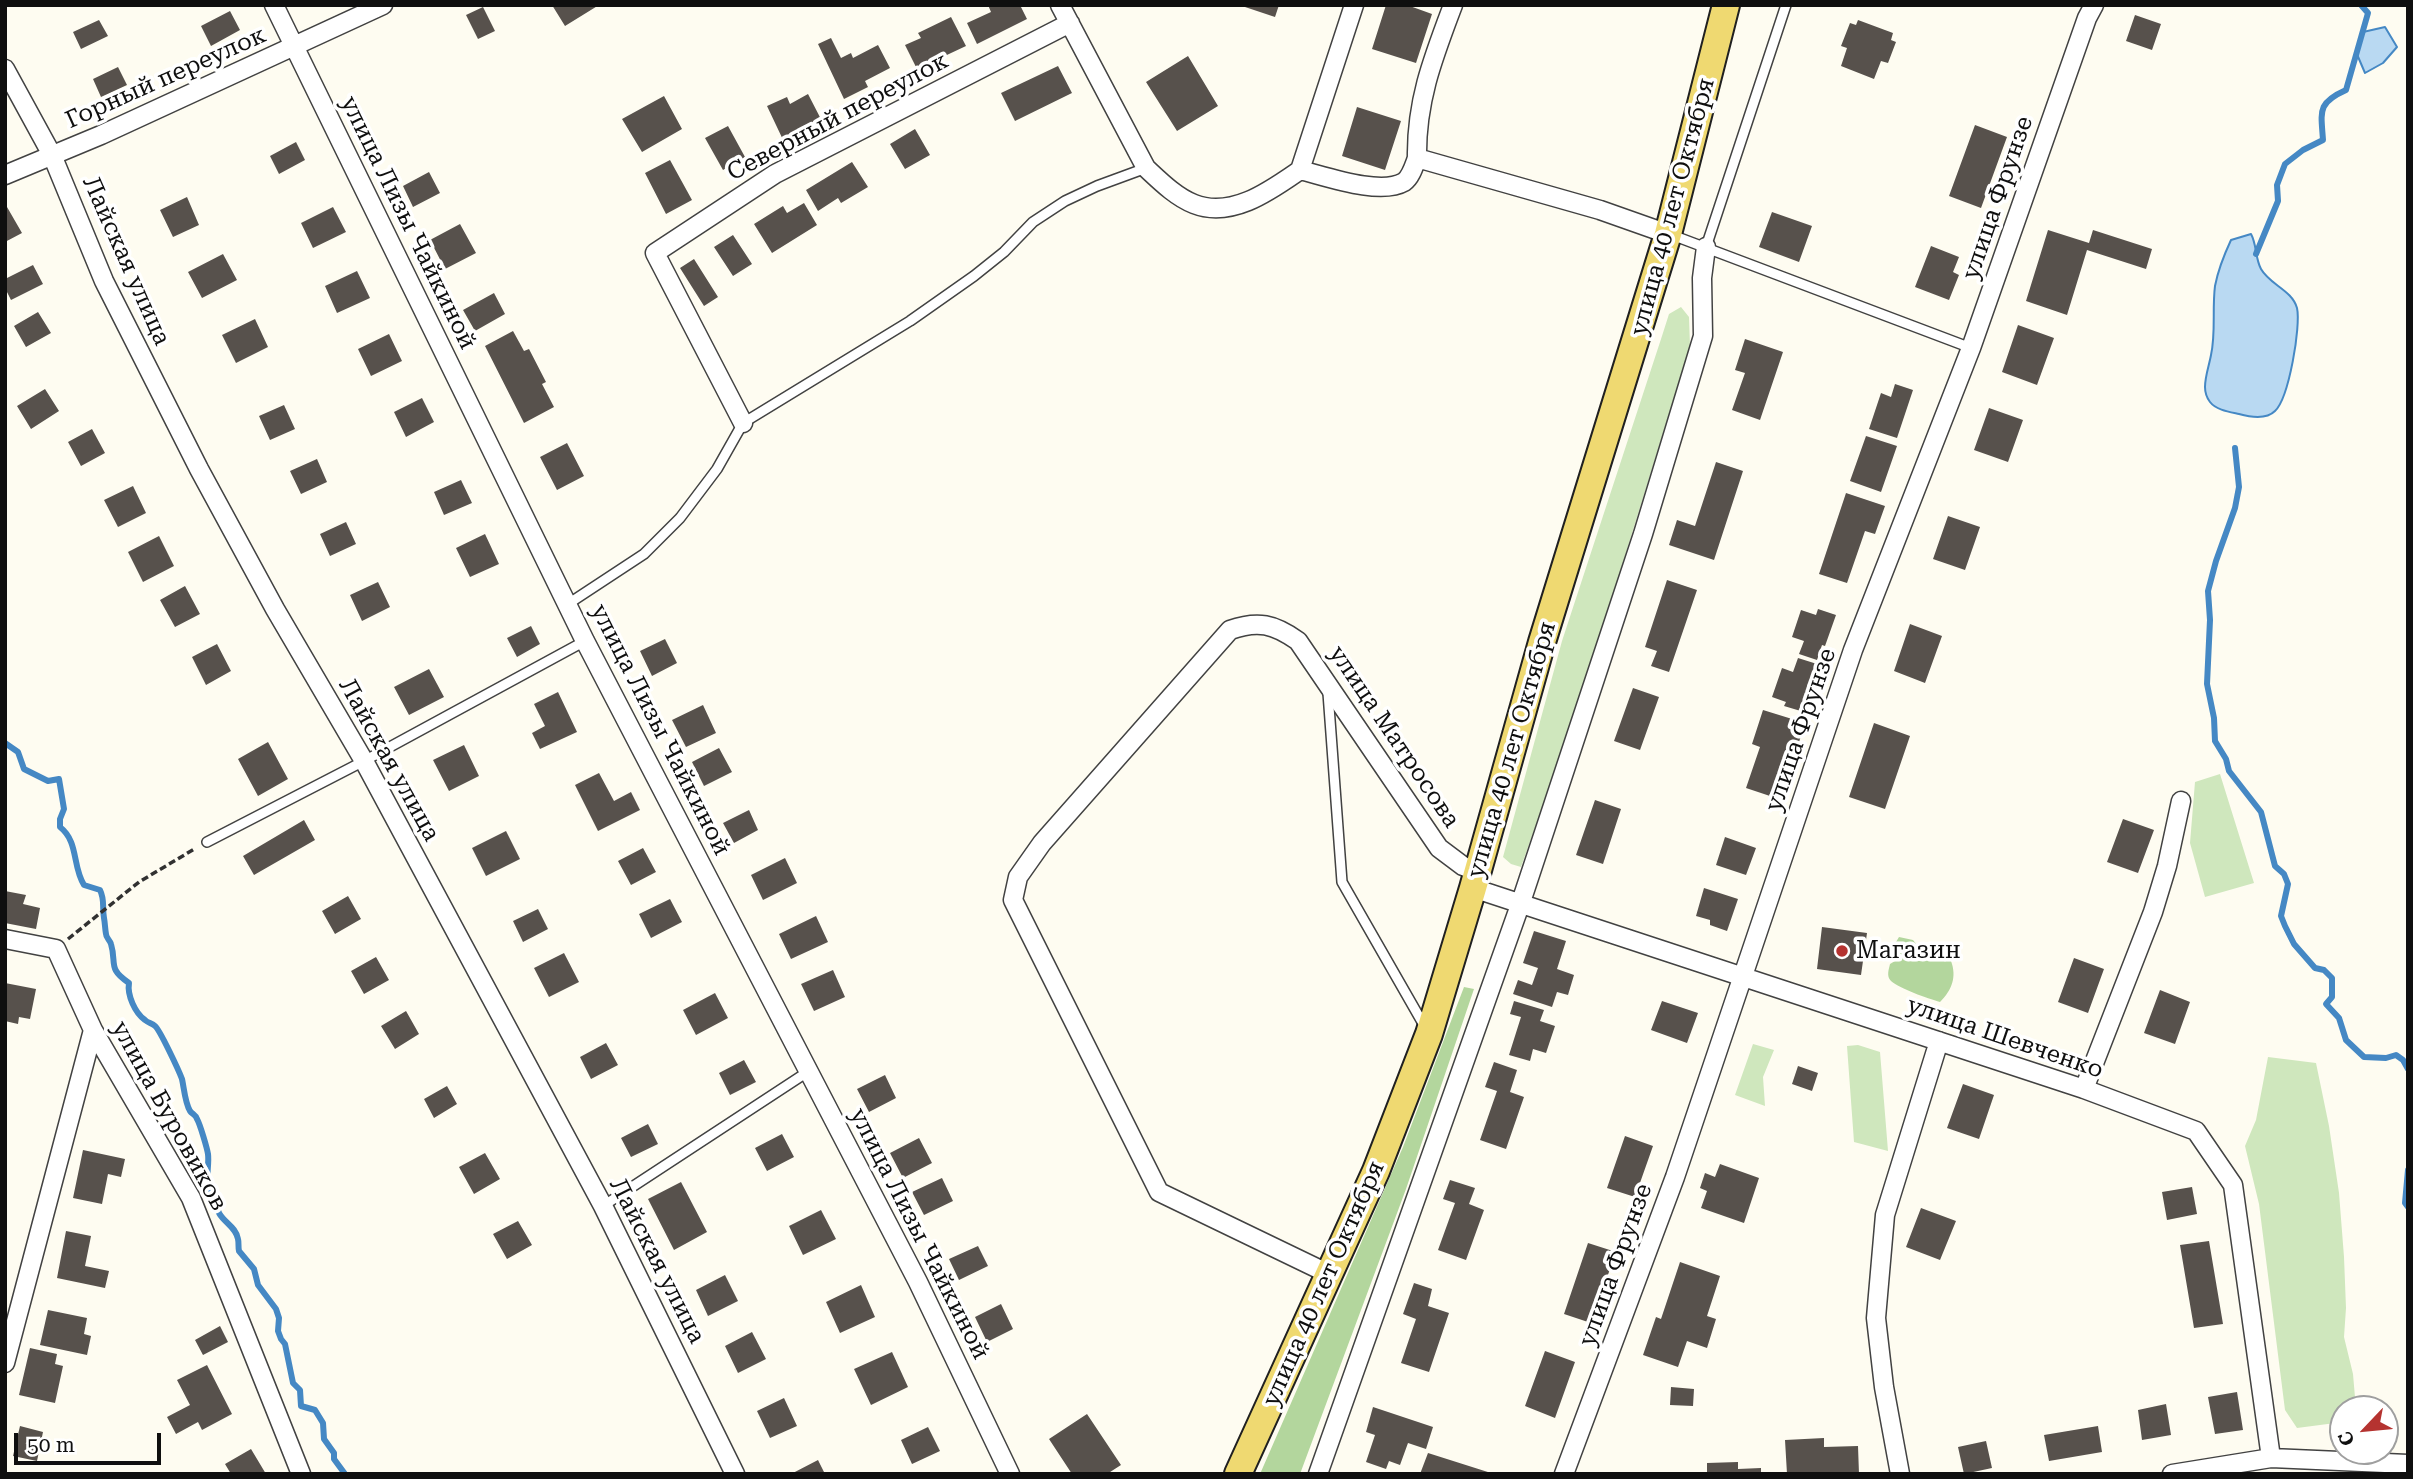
<!DOCTYPE html>
<html>
<head>
<meta charset="utf-8">
<style>
	body { margin:0 }
	#map { position:relative; width:2413px; height:1479px; overflow:hidden; background:#fefcf1; font-family:"Roboto Serif",serif }
	canvas { display:block }
	.frame { position:absolute; inset:0; border:7px solid #0f0f0f; pointer-events:none }
	.north { position:absolute; left:2329px; top:1395px; width:70px; height:70px; box-sizing:border-box; background:#fff; border:2px solid #9f9f9f; border-radius:50%; rotate:244deg; font-size:19px; font-weight:700; line-height:28px; text-align:center; color:#0f0f0f }
	.north::after { content:''; display:block; margin:auto; width:24px; height:32px; background:#b53330; clip-path:polygon(50% 0,100% 100%,50% 72%,0 100%) }
	.scale { position:absolute; left:14px; top:1433px; width:147px; height:32px; box-sizing:border-box; border:4px solid #0f0f0f; border-top:0; padding-left:9px; font-size:21px; line-height:24px; white-space:nowrap; color:#0f0f0f; -webkit-text-stroke:5px #fff; paint-order:stroke }
</style>
</head>
<body>
<div id="map">
<canvas width="2413" height="1479"></canvas>
<div class="frame"></div>
<div class="north">С</div>
<div class="scale">50 m</div>
</div>
<script>
const context = document.querySelector('canvas').getContext('2d');
context.lineJoin = 'round';
function fillPath(path, color) {
  context.fillStyle = color;
  context.fill(path, 'evenodd');
}
function stroke(path, color, width, dash) {
  context.strokeStyle = color;
  context.lineWidth = width;
  context.lineCap = dash ? 'butt' : 'round';
  context.setLineDash(dash || []);
  context.stroke(path);
}
function label(font, color, halo, rows, align = 'center') {
  context.font = font + ' "Roboto Serif",serif';
  context.lineWidth = 7;
  context.setLineDash([]);
  context.textBaseline = 'middle';
  context.strokeStyle = halo;
  context.fillStyle = color;
  for (const [text, x, y, turn = 0] of rows) {
    context.save();
    context.translate(x, y);
    context.rotate((+turn || 0) * Math.PI / 180);
    context.textAlign = isNaN(turn) ? turn : align;
    if (halo) context.strokeText(text, 0, 0);
    context.fillText(text, 0, 0);
    context.restore();
  }
}
fillPath(new Path2D(`
	M1681 307 1689 317 1690 346 1581 698 1521 867 1511 864 1503 857 1562 641 1662 336 1669 314Z
	M2220 774 2254 883 2205 897 2190 843 2195 782Z
	M1753 1044 1774 1050 1763 1077 1765 1106 1735 1095Z
	M1858 1045 1880 1052 1888 1151 1854 1142 1847 1046Z
	M2268 1057 2316 1063 2329 1126 2339 1193 2344 1257 2346 1308 2344 1337 2353 1374 2356 1409H2343V1422L2297 1428 2285 1410 2259 1204 2245 1146 2256 1120Z`), '#cfe7bd');
fillPath(new Path2D(`
	M1899 937 1913 940C1921 952 1937 959 1951 961 1957 977 1952 990 1940 1002 1927 998 1900 989 1891 981 1886 976 1889 969 1890 964L1895 961C1890 951 1894 945 1899 937Z
	M1464 987 1474 989 1406 1189 1300 1474H1260L1403 1147Z`), '#b3d69d');
const water = new Path2D(`
	M2385 27 2397 47 2383 63 2365 73 2356 52 2363 32Z
	M2251 234C2257 245 2255 258 2261 269 2270 285 2292 290 2297 308 2301 326 2289 398 2275 411 2266 420 2250 417 2239 414 2230 412 2216 410 2210 402 2207 398 2205 392 2205 387 2205 376 2209 366 2211 355 2216 333 2212 309 2215 286 2218 270 2224 255 2231 240Z`);
fillPath(water, '#b9d9f2');
stroke(water, '#4588c4', 2);
stroke(new Path2D(`
	M2256 254 2278 201 2277 185 2285 164 2303 150 2323 140C2321 111 2317 103 2346 90L2368 13 2361 5
	M2235 448 2239 487 2235 508 2216 561 2208 591 2210 620 2207 684 2214 718 2215 741 2226 759 2229 771 2261 812 2275 866 2284 874 2288 884 2281 916 2285 926 2294 944 2315 968 2324 970 2332 978V997L2326 1004 2339 1018 2346 1040 2364 1057 2386 1058 2396 1055 2403 1060 2408 1069
	M5 743 18 752 24 769 48 781 59 779 64 809 60 819V827C79 842 72 866 84 885L100 890C105 900 102 907 104 918 105 923 105 929 106 934 106 938 110 940 111 944 117 964 107 968 129 983 127 995 135 1013 145 1020 148 1023 152 1023 155 1026 160 1030 179 1071 182 1079 184 1088 185 1103 190 1111 192 1114 196 1115 197 1119 200 1124 207 1148 208 1154 210 1169 201 1191 217 1199 214 1221 235 1222 238 1239 239 1243 238 1247 239 1251L254 1269 258 1285 276 1309 279 1318 278 1331 281 1339 285 1344 293 1383 300 1390 301 1406 315 1410 323 1423 324 1439 334 1453V1459L345 1474
	M2408 1170 2405 1203 2408 1207`), '#4588c4', 6);
fillPath(new Path2D(`
	M552 5H599L565 26Z
	M988 5H1020L1027 19 977 44 967 23 991 12Z
	M1239 5H1279L1275 17Z
	M1386 5H1407L1432 14 1416 63 1372 49Z
	M483 7 495 31 478 39 466 15Z
	M230 11 240 30 211 46 201 26Z
	M2135 15 2161 24 2152 50 2126 41Z
	M951 17 966 46 917 69 905 45 921 38 918 33Z
	M99 20 108 36 81 49 73 32Z
	M1858 20 1893 33 1891 40 1896 42 1888 63 1881 61 1874 79 1841 66 1847 48 1841 46 1850 23 1856 25Z
	M831 38 841 58 851 53 853 58 878 45 890 68 865 81 868 87 844 99 818 44Z
	M1188 56 1218 106 1177 131 1146 82Z
	M1058 66 1072 93 1015 121 1001 93Z
	M118 67 127 85 101 97 93 79Z
	M808 94 824 125 785 144 767 106 787 97 790 104Z
	M664 96 682 129 642 152 622 119Z
	M1357 107 1401 121 1385 170 1342 156Z
	M1975 125 2007 137 1981 208 1949 196Z
	M728 126 745 157 723 170 705 138Z
	M915 129 930 155 905 169 890 144Z
	M296 142 305 160 279 174 270 156Z
	M670 160 692 200 666 214 645 173Z
	M852 162 868 187 841 203 838 198 818 211 806 190Z
	M429 172 440 193 413 207 403 186Z
	M187 197 199 225 173 237 160 210Z
	M804 203 817 225 772 253 754 224 783 206 787 213Z
	M7 207 22 233 5 242V208Z
	M333 207 346 232 313 248 301 223Z
	M1772 212 1812 226 1799 262 1759 247Z
	M460 224 476 253 445 269 430 240Z
	M2048 230 2089 243 2093 230 2152 249 2146 269 2087 250 2067 315 2026 301Z
	M733 235 752 264 733 276 714 247Z
	M1931 246 1959 257 1953 272 1959 275 1949 300 1915 287Z
	M223 254 237 280 202 298 188 272Z
	M694 259 718 297 704 306 680 268Z
	M33 265 43 284 11 300 5 288V279Z
	M357 271 370 298 337 313 325 286Z
	M494 293 505 314 475 331 463 310Z
	M38 312 51 333 26 347 14 326Z
	M255 319 268 347 236 363 222 335Z
	M2018 325 2054 338 2037 385 2002 372Z
	M513 331 524 351 529 349 546 382 542 384 554 407 524 423 485 346Z
	M389 334 402 361 371 376 358 349Z
	M1745 339 1783 352 1760 420 1732 410 1745 373 1735 370Z
	M1895 384 1913 390 1897 438 1869 429 1881 393 1891 397Z
	M45 389 59 411 31 429 17 406Z
	M422 398 434 422 406 437 394 412Z
	M284 405 295 429 270 440 259 416Z
	M1989 408 2023 420 2008 462 1974 450Z
	M92 429 105 453 81 466 68 442Z
	M1866 436 1897 446 1881 492 1850 481Z
	M567 443 584 476 557 490 540 457Z
	M317 459 327 482 301 494 290 471Z
	M1716 462 1743 471 1714 560 1669 545 1677 520 1695 526Z
	M461 480 472 503 444 515 434 492Z
	M133 486 146 513 118 527 104 500Z
	M1846 493 1885 506 1875 534 1865 531 1847 583 1819 574Z
	M1948 516 1980 527 1965 570 1933 559Z
	M346 522 356 544 330 556 320 534Z
	M485 534 499 564 470 577 456 548Z
	M159 536 174 566 143 582 128 552Z
	M1667 580 1697 590 1669 672 1651 666 1657 651 1645 647Z
	M378 582 390 607 362 621 350 595Z
	M185 586 200 614 175 627 160 600Z
	M1818 609 1836 615 1825 646 1822 645 1817 660 1799 654 1804 641 1792 637 1801 610 1816 615Z
	M1910 624 1942 636 1925 683 1894 671Z
	M531 626 540 644 517 657 507 638Z
	M665 639 677 663 652 676 640 651Z
	M217 644 231 671 206 685 192 657Z
	M1798 658 1817 664 1812 678 1816 679 1804 712 1784 706 1786 702 1772 697 1782 668 1793 672Z
	M429 669 444 697 409 715 394 687Z
	M1633 688 1659 697 1640 750 1614 741Z
	M558 692 577 732 540 749 532 733 545 726 534 704Z
	M703 705 716 733 686 747 672 720Z
	M1763 710 1805 723 1794 758 1786 756 1773 797 1746 788 1760 747 1752 744Z
	M1874 723 1910 736 1885 809 1849 797Z
	M268 742 288 779 258 796 238 759Z
	M464 745 479 776 449 791 433 760Z
	M719 748 732 772 704 786 692 762Z
	M599 773 614 801 631 792 640 810 598 831 575 785Z
	M1595 800 1621 809 1603 864 1576 855Z
	M749 810 758 830 734 843 723 823Z
	M2123 819 2154 830 2138 873 2107 862Z
	M304 820 315 840 254 875 243 856Z
	M506 831 520 859 486 876 472 848Z
	M1725 837 1756 848 1746 875 1716 865Z
	M643 848 656 872 631 885 618 861Z
	M785 858 797 883 763 900 751 875Z
	M1704 888 1738 899 1727 931 1710 925V920L1696 916Z
	M5 891 26 895 23 904 40 908 36 929 5 923Z
	M348 896 361 919 335 934 322 911Z
	M670 899 682 922 651 938 639 914Z
	M538 909 548 929 523 942 513 921Z
	M816 916 828 942 791 959 779 934Z
	M1822 927 1867 933 1861 975 1817 969Z
	M1534 931 1566 941 1557 969 1574 975 1568 995 1557 992 1552 1007 1513 994 1518 980 1532 985 1538 968 1523 963Z
	M564 953 579 982 549 997 534 968Z
	M376 957 389 980 364 994 351 971Z
	M2074 958 2104 969 2088 1013 2058 1002Z
	M833 970 845 997 814 1011 801 984Z
	M5 983 36 989 30 1019 19 1017 18 1024 5 1021Z
	M2160 990 2190 1002 2175 1044 2144 1033Z
	M715 993 728 1018 696 1035 683 1010Z
	M1514 1001 1544 1010 1540 1021 1555 1026 1546 1053 1533 1049 1530 1061 1509 1055 1521 1017 1510 1014Z
	M1662 1001 1698 1013 1687 1043 1651 1030Z
	M406 1011 419 1034 395 1049 381 1026Z
	M606 1043 618 1065 591 1079 580 1057Z
	M744 1060 756 1082 730 1095 719 1073Z
	M1494 1062 1517 1070 1510 1092 1524 1097 1506 1149 1480 1140 1497 1091 1485 1087Z
	M1798 1066 1818 1073 1812 1091 1792 1084Z
	M885 1075 896 1098 869 1112 857 1089Z
	M1963 1084 1994 1095 1979 1139 1947 1128Z
	M447 1086 457 1104 434 1118 424 1099Z
	M648 1124 658 1144 631 1157 621 1138Z
	M782 1134 794 1157 767 1171 755 1148Z
	M1625 1136 1653 1146 1635 1197 1607 1188Z
	M919 1138 932 1163 903 1178 890 1153Z
	M83 1150 125 1159 121 1177 108 1174 102 1204 73 1198Z
	M485 1153 500 1179 474 1194 459 1167Z
	M1720 1164 1759 1178 1744 1223 1701 1208 1707 1191 1700 1188 1705 1173 1715 1177Z
	M942 1178 953 1201 924 1215 912 1192Z
	M1450 1180 1475 1188 1469 1204 1484 1210 1466 1260 1438 1250 1455 1203 1443 1199Z
	M681 1182 707 1232 674 1250 648 1199Z
	M2192 1187 2197 1214 2167 1220 2162 1192Z
	M1921 1208 1956 1221 1940 1260 1906 1247Z
	M821 1210 836 1239 803 1255 789 1226Z
	M518 1221 532 1245 507 1259 493 1234Z
	M66 1231 91 1236 85 1266 109 1271 105 1288 57 1278Z
	M2209 1241 2223 1324 2194 1328 2180 1245Z
	M1588 1243 1616 1252 1591 1323 1564 1314Z
	M978 1246 988 1266 959 1280 949 1259Z
	M1680 1262 1720 1276 1707 1316 1716 1319 1707 1348 1687 1341 1678 1367 1643 1355 1656 1317 1661 1319Z
	M725 1275 738 1301 708 1316 696 1290Z
	M1414 1283 1432 1289 1428 1306 1449 1313 1429 1372 1401 1363 1416 1319 1403 1314Z
	M861 1285 875 1317 840 1333 826 1302Z
	M1001 1304 1013 1329 987 1342 975 1317Z
	M48 1310 87 1318 84 1334 91 1336 87 1355 40 1345Z
	M220 1326 228 1342 203 1355 195 1340Z
	M752 1332 766 1359 738 1373 725 1346Z
	M30 1348 57 1354 55 1364 63 1366 55 1403 19 1395Z
	M1545 1351 1575 1362 1555 1418 1525 1406Z
	M892 1352 908 1387 871 1405 854 1369Z
	M207 1365 232 1414 202 1430 198 1422 176 1434 167 1417 190 1405 177 1380Z
	M1671 1387 1694 1389 1693 1406 1670 1405Z
	M2237 1392 2243 1430 2215 1434 2208 1397Z
	M784 1398 797 1426 770 1438 757 1411Z
	M2166 1404 2171 1435 2142 1440 2138 1410Z
	M1373 1407 1433 1427 1426 1449 1408 1443 1400 1465 1389 1461 1386 1469 1366 1462 1375 1435 1366 1432Z
	M1087 1414 1121 1465 1107 1474H1072L1049 1439Z
	M20 1426 43 1432 37 1461 13 1456Z
	M2098 1426 2102 1452 2049 1461 2044 1435Z
	M928 1427 940 1451 912 1464 901 1440Z
	M1824 1438V1447L1858 1446 1859 1474H1787L1785 1440Z
	M1986 1441 1992 1468 1964 1474 1958 1447Z
	M251 1449 266 1474H231L225 1464Z
	M1428 1453 1491 1473V1474H1420Z
	M818 1460 825 1474H791Z
	M1738 1462V1469L1761 1468V1474H1707V1463Z`), '#57514c');
const lane = new Path2D(`
	M1672 235 1971 348
	M1706 247 1786 5
	M568 604 644 554 680 518 717 469 743 423 910 321 974 276 1004 252 1033 222 1065 201 1097 186 1146 168
	M1328 693 1342 882 1425 1027
	M207 842 364 761 585 641
	M603 1206 809 1071`);
const street = new Path2D(`
	M274 5 585 641 918 1282 1010 1474
	M1060 5 1146 168C1160 181 1176 197 1194 204 1232 219 1271 190 1300 170 1325 176 1380 196 1404 182 1411 177 1414 166 1417 158
	M1453 5C1433 58 1416 101 1417 158L1600 210 1668 234
	M5 69 52 155 104 281 199 469 275 609 364 761 603 1206 735 1474
	M1300 170 1354 5
	M5 175 101 135 383 5
	M743 423 655 253 775 174 1070 23
	M1473 888 2084 1089 2196 1131 2233 1185 2271 1458
	M5 939 56 949 93 1030 191 1198 301 1474
	M2084 1089 2153 912 2167 866 2181 801
	M1329 1274 1159 1192 1013 900 1018 877 1042 843 1230 630C1258 620 1274 624 1298 641L1439 848 1463 866 1478 872
	M5 1363 93 1030
	M1318 1474 1520 905 1643 534 1703 336 1702 278 1706 247
	M1564 1474 1675 1177 1853 650 1971 348 2087 18 2094 5
	M1900 1474 1884 1387 1876 1318 1885 1215 1939 1041
	M2172 1474 2271 1458 2408 1464`);
const primary = new Path2D(`
	M1238 1474 1376 1171 1429 1034 1473 888 1542 642 1668 234 1726 5`);
stroke(lane, '#424242', 12);
stroke(street, '#424242', 21);
stroke(primary, '#202020', 30);
stroke(new Path2D(`
	M68 939 139 882 196 848`), '#313131', 3.5, [7, 3.5]);
stroke(lane, '#fff', 9);
stroke(street, '#fff', 18);
stroke(primary, '#efd971', 26);
for (const [x, y, r, color] of [
	[1842,951,7,"#b53330"]
]) {
  const dot = new Path2D();
  dot.arc(x, y, r, 0, 2 * Math.PI);
  context.fillStyle = color;
  context.fill(dot);
  stroke(dot, '#fff', 2.5);
}
label('24px', '#0f0f0f', '#fff', [
	["Горный переулок",166,78,-24],
	["Северный переулок",838,117,-28],
	["улица Фрунзе",1998,198,-71],
	["улица 40 лет Октября",1673,207,-75],
	["улица Лизы Чайкиной",408,223,64],
	["Лайская улица",126,261,66],
	["улица Лизы Чайкиной",660,730,63],
	["улица Фрунзе",1801,730,-71],
	["улица Матросова",1394,737,56],
	["улица 40 лет Октября",1512,750,-74],
	["Лайская улица",389,760,61],
	["улица Шевченко",2005,1038,19],
	["улица Буровиков",169,1116,61],
	["улица Лизы Чайкиной",919,1234,63],
	["Лайская улица",657,1261,63],
	["улица Фрунзе",1616,1265,-70],
	["улица 40 лет Октября",1324,1284,-66]
]);
label('24px', '#0f0f0f', '#fff', [
	["Магазин",1856,951]
], 'left');
</script>
</body>
</html>
